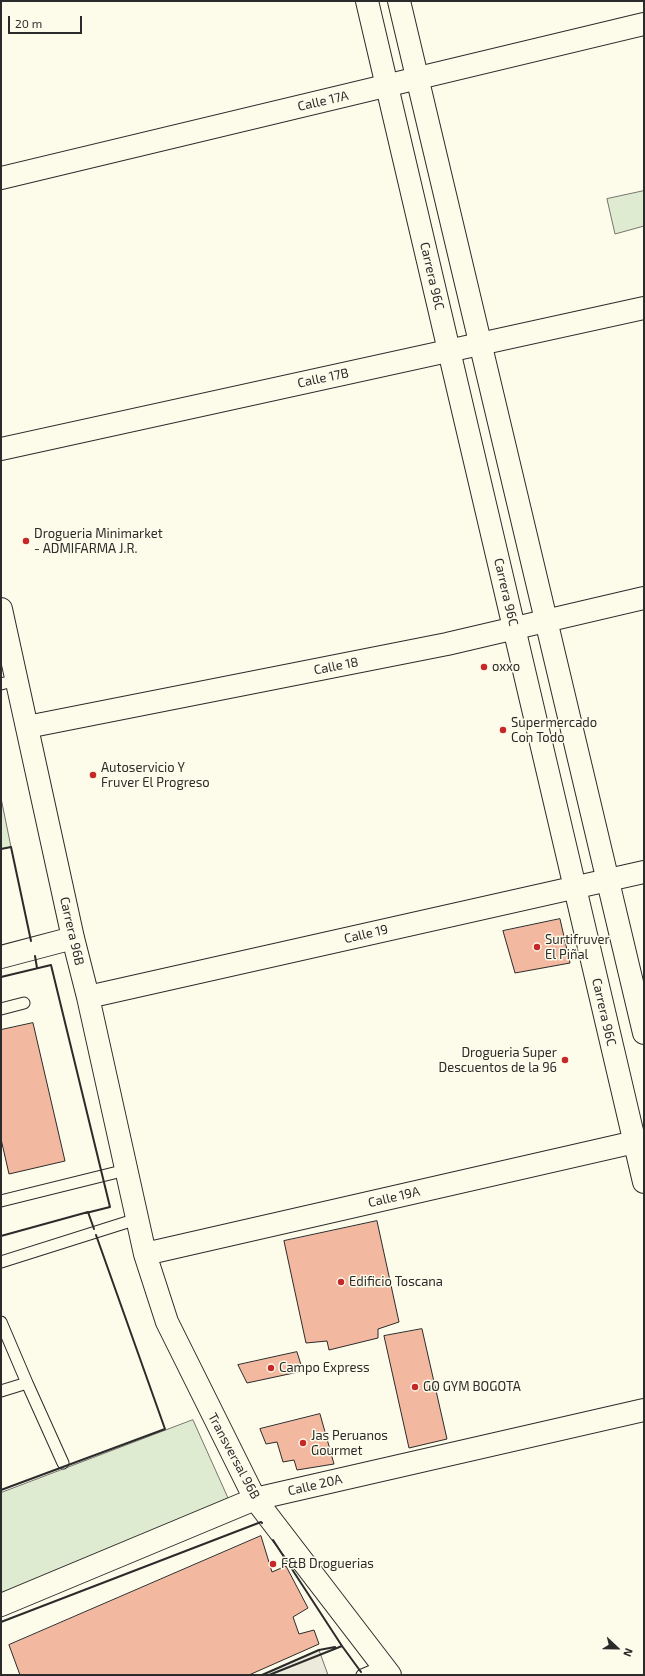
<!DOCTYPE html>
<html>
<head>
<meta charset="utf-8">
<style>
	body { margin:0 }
	#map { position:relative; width:645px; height:1676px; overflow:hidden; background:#fdfbea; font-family:"Exo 2",sans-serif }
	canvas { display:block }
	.frame { position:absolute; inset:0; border:2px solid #2b2b2b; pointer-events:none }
	.north { position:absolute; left:597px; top:1628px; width:40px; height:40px; -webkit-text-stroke:3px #fdfbea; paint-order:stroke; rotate:112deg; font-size:11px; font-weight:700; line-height:16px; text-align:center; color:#2b2b2b }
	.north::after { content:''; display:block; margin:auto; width:14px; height:18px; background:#2b2b2b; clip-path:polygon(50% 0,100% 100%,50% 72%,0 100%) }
	.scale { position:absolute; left:8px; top:16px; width:74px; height:18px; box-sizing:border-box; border:2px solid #2b2b2b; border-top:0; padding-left:5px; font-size:12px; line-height:14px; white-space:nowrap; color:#2b2b2b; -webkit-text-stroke:3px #fdfbea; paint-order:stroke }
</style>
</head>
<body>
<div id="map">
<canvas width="645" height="1676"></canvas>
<div class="frame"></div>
<div class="north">N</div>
<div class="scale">20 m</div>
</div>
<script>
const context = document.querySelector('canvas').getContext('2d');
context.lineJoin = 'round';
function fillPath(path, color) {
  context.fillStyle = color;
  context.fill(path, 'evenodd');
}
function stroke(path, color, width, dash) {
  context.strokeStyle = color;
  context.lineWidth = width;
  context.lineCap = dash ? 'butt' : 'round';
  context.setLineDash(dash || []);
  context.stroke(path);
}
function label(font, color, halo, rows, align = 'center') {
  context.font = font + ' "Exo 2",sans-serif';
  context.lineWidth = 3;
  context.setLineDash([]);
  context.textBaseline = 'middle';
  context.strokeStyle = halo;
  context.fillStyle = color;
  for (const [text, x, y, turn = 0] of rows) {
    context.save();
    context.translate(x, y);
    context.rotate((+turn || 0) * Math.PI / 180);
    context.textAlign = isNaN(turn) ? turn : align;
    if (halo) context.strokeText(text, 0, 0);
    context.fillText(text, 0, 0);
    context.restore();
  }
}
const green = new Path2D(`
	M644 191V226L615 234 607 199Z
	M1 798 11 847 1 849Z
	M193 1420 228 1498 1 1595V1493Z`);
fillPath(green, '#deebd1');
stroke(green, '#74746e', 1);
const parking = new Path2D(`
	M319 1650 328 1675H262Z`);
fillPath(parking, '#eceadb');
stroke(parking, '#74746e', 1);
const building = new Path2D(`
	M560 919 570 963 515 973 503 931Z
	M33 1023 65 1161 9 1174 1 1139V1030Z
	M377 1221 399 1322 378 1329V1338L329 1350 327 1341 306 1343 284 1241Z
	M422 1329 447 1439 409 1448 384 1336Z
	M297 1352 303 1371 247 1383 238 1365Z
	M320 1414 334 1464 297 1470 294 1460 283 1462 277 1442 266 1444 260 1429Z
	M261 1536 272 1572 286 1566 308 1608 293 1617 299 1634 314 1630 319 1644 249 1675H20L9 1645Z`);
fillPath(building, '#f2b8a0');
stroke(building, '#2b2b2b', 1);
const service = new Path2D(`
	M1 684 17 680
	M1 1009 24 1003
	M1 1201 126 1170
	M1 1262 137 1219
	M1 1322 27 1383 1 1391
	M27 1383 63 1463
	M362 1675 383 1666`);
const minor = new Path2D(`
	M1 178 644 24
	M1 449 644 308
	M1 609 73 938 88 997 145 1254 167 1322 255 1499 390 1675
	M27 727 447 644 644 598
	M1 957 73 938
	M88 997 644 872
	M145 1254 644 1140
	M1 1605 255 1499 644 1410`);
const tertiary = new Path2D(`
	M367 1 644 1182
	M399 1 644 1033`);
stroke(service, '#2b2b2b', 13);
stroke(minor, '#2b2b2b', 24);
stroke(tertiary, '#2b2b2b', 24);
stroke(service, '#fdfbea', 11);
stroke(minor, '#fdfbea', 22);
stroke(tertiary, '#fdfbea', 22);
stroke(new Path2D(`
	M1 849 11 847 31 941
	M35 956 37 968
	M1 977 51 965 110 1207 86 1213
	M1 1236 88 1212 94 1229
	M1 1490 165 1429 96 1235
	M1 1622 261 1522 262 1523
	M342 1646 361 1672
	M262 1675 319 1650 335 1647
	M269 1675 342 1646 273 1540`), '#2b2b2b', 2);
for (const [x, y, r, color] of [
	[26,541,4,"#c62828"],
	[484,667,4,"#c62828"],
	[503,730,4,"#c62828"],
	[93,775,4,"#c62828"],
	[537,947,4,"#c62828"],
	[565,1060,4,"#c62828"],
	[341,1282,4,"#c62828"],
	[271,1368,4,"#c62828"],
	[415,1387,4,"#c62828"],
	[303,1443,4,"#c62828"],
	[273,1564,4,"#c62828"]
]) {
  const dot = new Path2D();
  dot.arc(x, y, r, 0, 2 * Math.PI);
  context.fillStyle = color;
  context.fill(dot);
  stroke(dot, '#fdfbea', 1.5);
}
label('13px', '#2b2b2b', '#fdfbea', [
	["Calle 17A",323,101,-13],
	["Carrera 96C",432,276,77],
	["Calle 17B",323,378,-12],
	["Carrera 96C",506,592,77],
	["Calle 18",336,666,-11],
	["Carrera 96B",72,931,77],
	["Calle 19",366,934,-13],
	["Carrera 96C",604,1012,77],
	["Calle 19A",394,1197,-13],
	["Transversal 96B",234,1456,62],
	["Calle 20A",315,1485,-13]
]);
label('13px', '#2b2b2b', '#fdfbea', [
	["Drogueria Minimarket",34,534],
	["- ADMIFARMA J.R.",34,549],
	["oxxo",492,667],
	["Supermercado",511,723],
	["Con Todo",511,738],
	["Autoservicio Y",101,768],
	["Fruver El Progreso",101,783],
	["Surtifruver",545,940],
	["El Piñal",545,955],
	["Drogueria Super",557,1053,"right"],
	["Descuentos de la 96",557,1068,"right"],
	["Edificio Toscana",349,1282],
	["Campo Express",279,1368],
	["GO GYM BOGOTA",423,1387],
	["Jas Peruanos",311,1436],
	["Gourmet",311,1451],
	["F&B Droguerias",281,1564]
], 'left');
</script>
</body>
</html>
